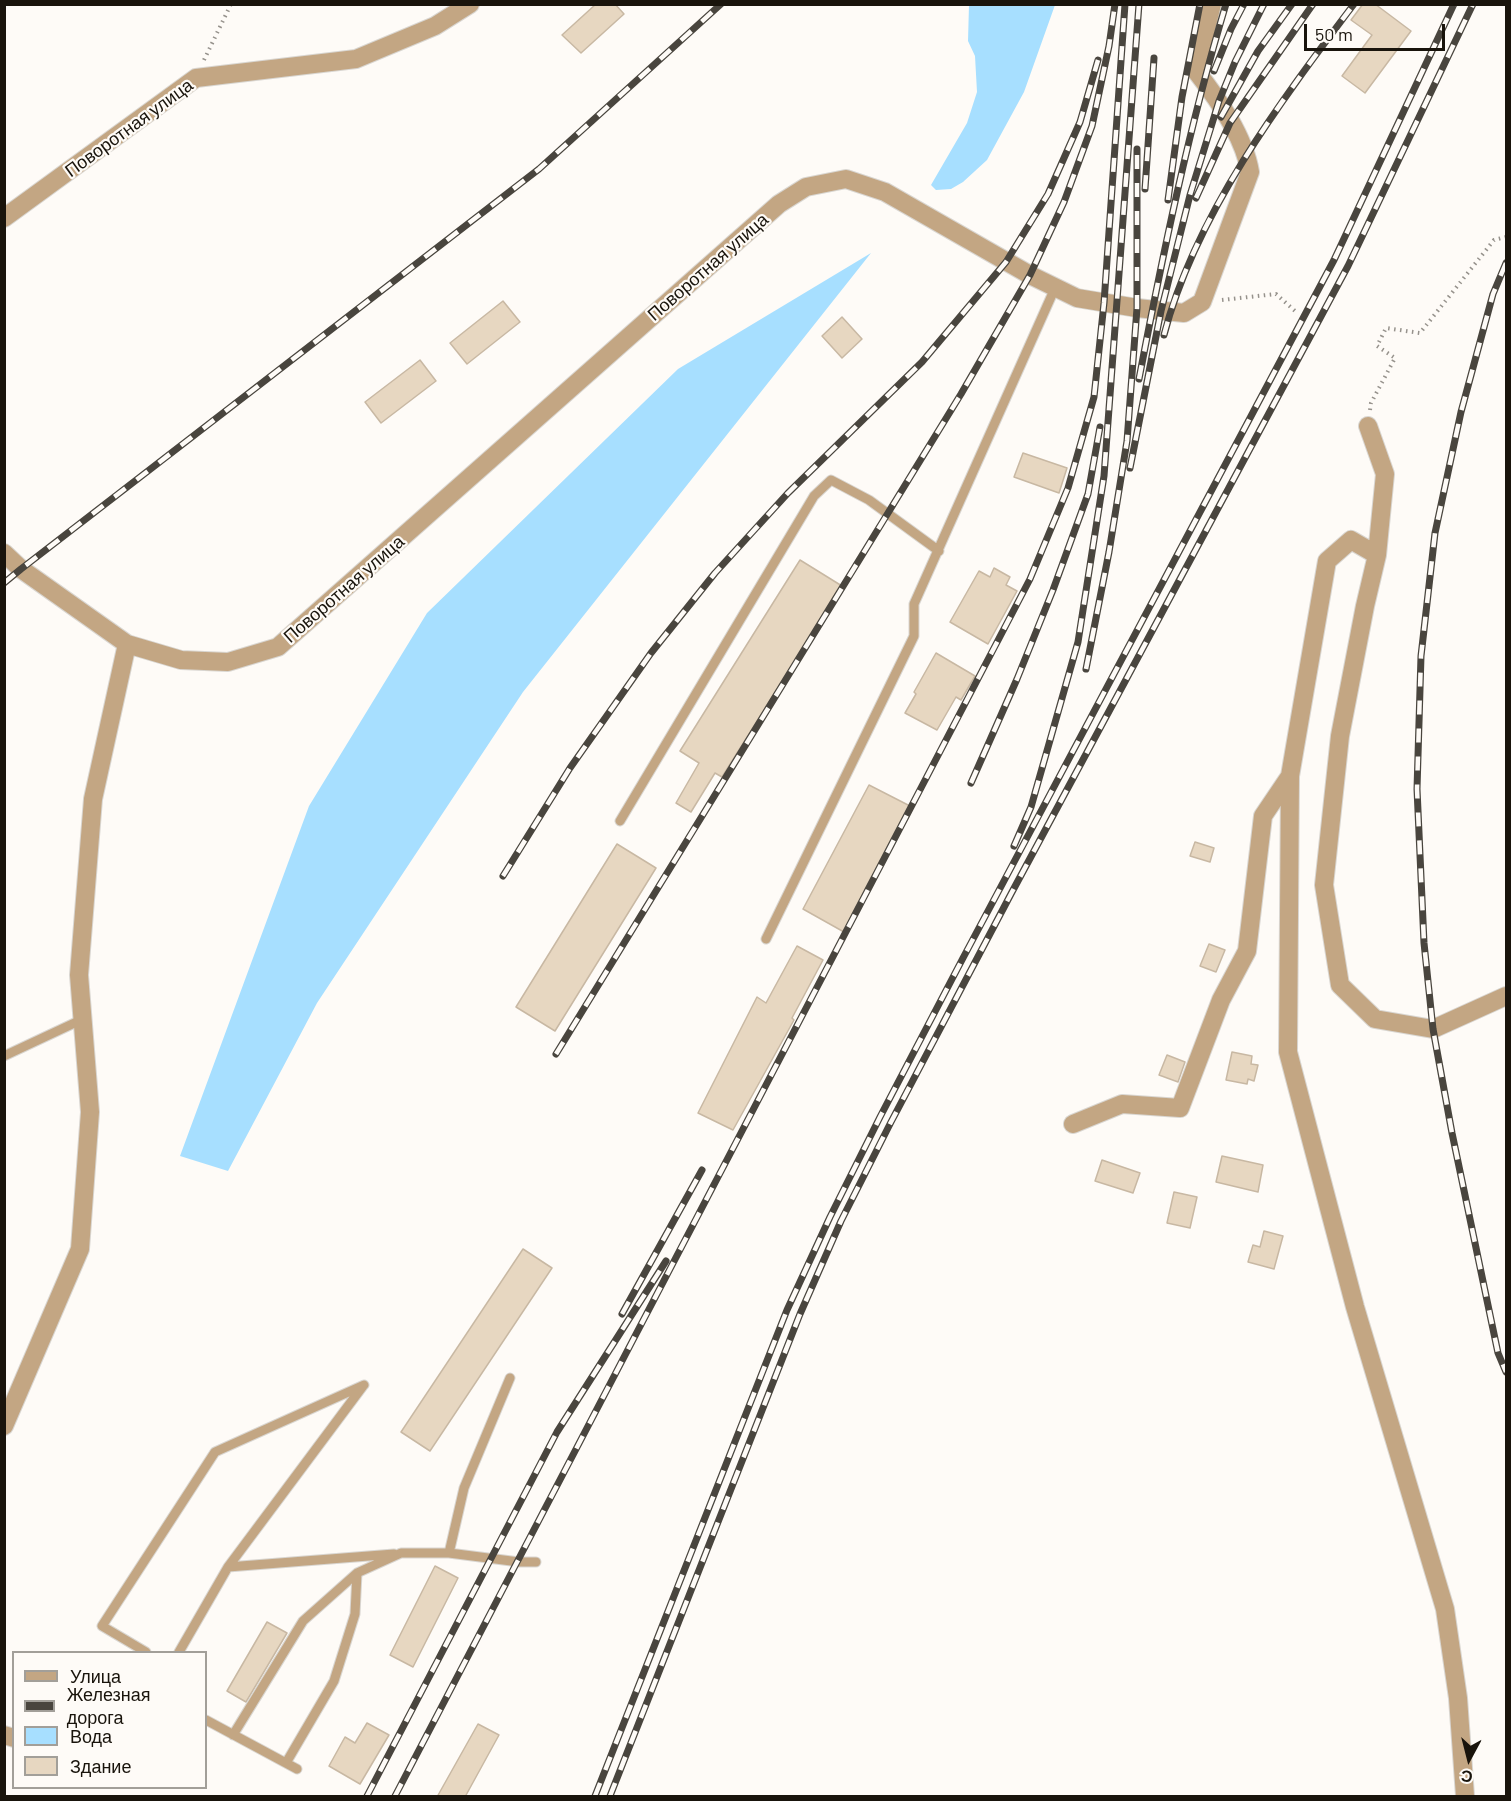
<!DOCTYPE html>
<html>
<head>
<meta charset="utf-8">
<style>
	body { margin:0 }
	#map { position:relative; width:1511px; height:1801px; overflow:hidden; background:#fefbf7; font-family:Barlow,sans-serif }
	canvas { display:block }
	.frame { position:absolute; inset:0; border:6px solid #19140c; pointer-events:none }
	.legend { position:absolute; left:12px; top:1651px; width:195px; height:138px; box-sizing:border-box; background:#fefbf7; border:2px solid #a29f99; margin:0; padding:8px 10px; list-style:none; font-size:18px; color:#19140c }
	.legend li { display:flex; align-items:center; gap:12px; height:30px }
	.legend b { width:30px; border:2px solid #a29f99 }
	.north { position:absolute; left:1439px; top:1729px; width:60px; height:60px; -webkit-text-stroke:4px #fefbf7; paint-order:stroke; rotate:187deg; font-size:16px; font-weight:700; line-height:24px; text-align:center; color:#19140c }
	.north::after { content:''; display:block; margin:auto; width:21px; height:27px; background:#19140c; clip-path:polygon(50% 0,100% 100%,50% 72%,0 100%) }
	.scale { position:absolute; left:1304px; top:24px; width:141px; height:27px; box-sizing:border-box; border:3px solid #19140c; border-top:0; padding-left:8px; font-size:18px; line-height:21px; white-space:nowrap; color:#19140c; -webkit-text-stroke:4px #fefbf7; paint-order:stroke }
</style>
</head>
<body>
<div id="map">
<canvas width="1511" height="1801"></canvas>
<div class="frame"></div>
<ul class="legend">
<li><b style="height:8px;background:#c3a683"></b>Улица</li>
<li><b style="height:8px;background:#49453e"></b>Железная дорога</li>
<li><b style="height:16px;background:#a7dfff"></b>Вода</li>
<li><b style="height:16px;background:#e7d7c1"></b>Здание</li>
</ul>
<div class="north">С</div>
<div class="scale">50 m</div>
</div>
<script>
const context = document.querySelector('canvas').getContext('2d');
context.lineJoin = 'round';
function fillPath(path, color) {
  context.fillStyle = color;
  context.fill(path, 'evenodd');
}
function stroke(path, color, width, dash) {
  context.strokeStyle = color;
  context.lineWidth = width;
  context.lineCap = dash ? 'butt' : 'round';
  context.setLineDash(dash || []);
  context.stroke(path);
}
function label(font, color, halo, rows, align = 'center') {
  context.font = font + ' Barlow,sans-serif';
  context.lineWidth = 4.5;
  context.setLineDash([]);
  context.textBaseline = 'middle';
  context.strokeStyle = halo;
  context.fillStyle = color;
  for (const [text, x, y, turn = 0] of rows) {
    context.save();
    context.translate(x, y);
    context.rotate((+turn || 0) * Math.PI / 180);
    context.textAlign = isNaN(turn) ? turn : align;
    if (halo) context.strokeText(text, 0, 0);
    context.fillText(text, 0, 0);
    context.restore();
  }
}
fillPath(new Path2D(`
	M969 5H1055L1024 92 987 160 963 182 951 189 936 190 931 185 967 123 977 92 975 56 968 41Z
	M871 253 523 692 317 1003 228 1171 180 1156 309 806 427 613 678 369Z`), '#a7dfff');
const building = new Path2D(`
	M596 4H615L624 14 581 53 562 35Z
	M1363 4H1375L1411 31 1365 93 1342 76 1372 35 1351 20Z
	M503 301 520 322 467 364 450 343Z
	M842 317 862 339 842 358 822 336Z
	M420 360 436 381 381 423 365 402Z
	M1023 453 1067 468 1059 493 1014 477Z
	M800 560 842 586 722 777 715 773 691 812 676 803 699 763 680 751Z
	M994 568 1010 577 1006 585 1017 591 988 644 950 622 979 571 990 577Z
	M936 653 975 676 961 700 956 697 937 730 905 713 916 694 914 692Z
	M869 785 910 806 844 932 803 909Z
	M1195 842 1214 848 1210 862 1190 856Z
	M617 844 656 868 555 1031 516 1007Z
	M1209 944 1225 950 1216 972 1200 966Z
	M797 946 823 960 792 1018 794 1020 733 1130 698 1113 757 997 766 1003Z
	M1232 1052 1252 1056 1251 1064 1258 1065 1254 1081 1248 1079 1247 1084 1226 1080Z
	M1167 1055 1185 1062 1178 1082 1159 1075Z
	M1222 1156 1263 1165 1258 1192 1216 1182Z
	M1102 1160 1140 1173 1133 1193 1095 1181Z
	M1174 1192 1197 1197 1190 1228 1167 1223Z
	M1264 1231 1283 1236 1274 1269 1248 1262 1253 1245 1260 1247Z
	M523 1249 552 1268 430 1451 401 1432Z
	M435 1566 458 1578 413 1667 390 1655Z
	M267 1622 287 1633 246 1702 227 1691Z
	M367 1723 389 1735 360 1784 329 1766 345 1737 355 1743Z
	M478 1724 499 1735 465 1797H437Z`);
fillPath(building, '#e7d7c1');
stroke(building, '#c8b8a3', 1.5);
const lane = new Path2D(`
	M620 821 814 496 831 480 869 500 939 551
	M766 939 914 636V604L1055 288
	M4 1056 83 1019
	M449 1553 464 1488 510 1378
	M228 1567 363 1386
	M146 1652 102 1626 215 1452 364 1385
	M179 1652 228 1567 394 1554
	M206 1720 297 1769
	M233 1735 303 1621 357 1573 401 1553H449L519 1562H536
	M286 1763 334 1681 355 1614 357 1573`);
const street = new Path2D(`
	M4 218 196 78 356 59 435 26 470 4
	M1368 426 1385 474 1377 555
	M4 553 21 569 127 644 181 660 228 662 278 647 779 204 806 187 846 179 885 192 1030 275 1077 298 1137 308 1184 313 1202 302 1250 172C1244 136 1218 99 1196 71L1212 4
	M1073 1124 1122 1104 1180 1108 1221 1000 1247 951 1263 816 1290 776
	M4 1426 80 1249 90 1112 79 975 93 799 127 644
	M4 1735 14 1738
	M1465 1796 1458 1698 1445 1609 1355 1307 1288 1052 1290 776 1327 561 1351 540 1377 555 1365 606 1340 736 1324 885 1340 985 1375 1019 1433 1029 1506 996`);
stroke(lane, '#d9d6d1', 11);
stroke(street, '#d9d6d1', 20);
stroke(new Path2D(`
	M204 60 231 4
	M1222 300 1276 294 1295 311
	M1370 410 1371 403 1395 358 1377 346 1386 328 1420 333 1494 240 1506 237`), '#96928c', 4, [1.5, 4.5]);
stroke(lane, '#c3a683', 9);
stroke(street, '#c3a683', 18);
const rail = new Path2D(`
	M1214 71 1231 29 1244 4
	M1221 117 1258 51 1292 4
	M1145 189 1154 58
	M1196 198 1230 123 1313 4
	M1168 200 1182 97 1200 4
	M1506 263 1493 294 1461 412 1435 533 1421 656 1417 789 1424 943 1433 1029 1452 1133 1498 1353 1506 1372
	M1164 335C1195 215 1280 102 1354 4
	M1139 379C1163 253 1189 127 1226 4
	M1130 468 1161 311 1190 195 1219 101 1235 62 1264 4
	M4 583 21 569 539 169 721 4
	M1086 669 1109 552 1127 441 1137 308V149
	M971 783 1017 679 1053 590 1088 494 1100 427
	M1014 846 1031 807 1078 642 1104 476 1139 4
	M503 876 570 768 651 653 715 573 788 493 922 362 1006 262 1048 194 1080 122 1098 60
	M556 1054 961 394 1030 275 1064 202 1092 126 1109 46 1115 4
	M622 1314 702 1170
	M367 1796 557 1432 666 1261
	M395 1796 1030 579 1068 488 1094 397 1104 303 1125 4
	M595 1796 787 1310 830 1217 880 1117 963 958 1334 260 1454 4
	M610 1796 800 1314 841 1221 891 1122 1012 892 1348 266 1473 4`);
stroke(rail, '#49453e', 7);
stroke(rail, '#fefbf7', 4.5, [14]);
label('18px', '#19140c', '#fefbf7', [
	["Поворотная улица",129,128,-36],
	["Поворотная улица",708,267,-41],
	["Поворотная улица",344,589,-41]
]);
</script>
</body>
</html>
